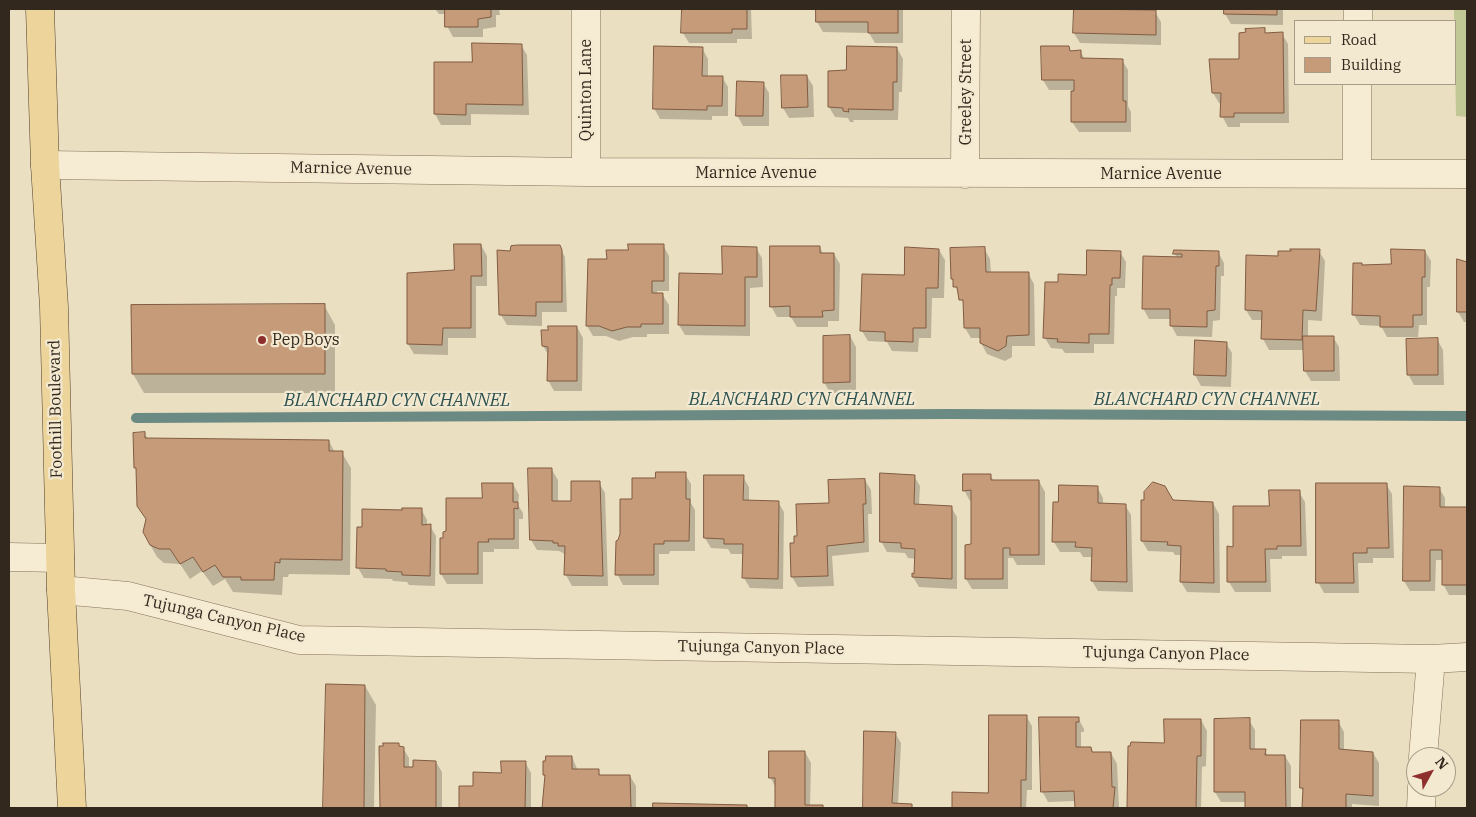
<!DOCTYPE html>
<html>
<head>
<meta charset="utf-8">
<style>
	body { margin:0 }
	#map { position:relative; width:1476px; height:817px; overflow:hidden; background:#ebdfc1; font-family:"IBM Plex Serif",serif }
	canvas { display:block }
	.frame { position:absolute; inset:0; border:10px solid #33281d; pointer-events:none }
	.legend { position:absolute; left:1294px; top:20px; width:162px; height:65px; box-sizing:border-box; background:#f3e9d0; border:1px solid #a69c88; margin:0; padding:6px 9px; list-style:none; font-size:15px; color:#33281d }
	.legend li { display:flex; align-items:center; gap:10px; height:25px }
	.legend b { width:25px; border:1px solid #a69c88 }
	.north { position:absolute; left:1406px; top:747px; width:50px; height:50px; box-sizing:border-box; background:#f3e9d0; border:1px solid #a69c88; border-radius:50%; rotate:51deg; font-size:14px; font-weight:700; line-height:20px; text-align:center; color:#33281d }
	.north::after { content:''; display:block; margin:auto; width:18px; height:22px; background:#8e2f2e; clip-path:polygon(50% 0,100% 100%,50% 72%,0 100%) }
</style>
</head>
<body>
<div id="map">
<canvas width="1476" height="817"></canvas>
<div class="frame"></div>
<ul class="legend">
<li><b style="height:6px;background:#ecd49a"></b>Road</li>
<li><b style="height:14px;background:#c69b79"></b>Building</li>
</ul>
<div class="north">N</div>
</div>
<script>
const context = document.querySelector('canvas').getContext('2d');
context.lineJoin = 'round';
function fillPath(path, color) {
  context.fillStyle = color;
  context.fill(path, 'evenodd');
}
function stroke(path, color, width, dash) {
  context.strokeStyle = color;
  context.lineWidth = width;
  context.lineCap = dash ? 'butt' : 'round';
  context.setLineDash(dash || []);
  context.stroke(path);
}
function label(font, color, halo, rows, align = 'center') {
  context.font = font + ' "IBM Plex Serif",serif';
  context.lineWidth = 4.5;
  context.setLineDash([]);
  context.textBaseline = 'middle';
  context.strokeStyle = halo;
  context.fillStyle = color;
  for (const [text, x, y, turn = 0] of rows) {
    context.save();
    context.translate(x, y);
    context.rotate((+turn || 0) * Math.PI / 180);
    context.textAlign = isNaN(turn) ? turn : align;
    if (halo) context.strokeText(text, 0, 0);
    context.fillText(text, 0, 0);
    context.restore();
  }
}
fillPath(new Path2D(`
	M1454 9H1467V117L1456 116Z`), '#c1c896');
fillPath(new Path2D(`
	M435 9H499L500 15H496V27L483 29V37H453L447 26V14H439Z
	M682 9H751L752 39H737V43H689L683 33Z
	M817 9H903V43H875L869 33 823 32 817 22Z
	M1073 9H1145L1147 12H1155L1161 22V45L1080 43 1074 33Z
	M1225 9H1283V25L1231 24 1225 14Z
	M1264 30 1267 34H1282L1288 44 1289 123H1240V127H1228L1222 116V103H1219L1213 93Z
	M521 45 527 55 529 115 471 114V125H441L435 114 436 63H473Z
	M1069 47 1071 52H1081L1085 60H1122L1128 70V106L1131 112V132H1079L1072 122V90H1049L1043 80Z
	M702 48 708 59V77H722L728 87V116H712V120L660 119 654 108Z
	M897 48 903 59 902 92H899L898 120H853L854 122H850L848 118 835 117 829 107Z
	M807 76 813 86 814 117 789 118 783 108Z
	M763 83 769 93V126H743L737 115Z
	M481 245 487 256V286H476V338H448V355L414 354 408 344 455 272Z
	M663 245 669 256V291H657V294H662L669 305V334H647V337H633L619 341 606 336H593L587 326 608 260 629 251Z
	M559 246 565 257 567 312H542V326L507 325 501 315 512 252Z
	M820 247 823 254H834L840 264 839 321H828V327H797L791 317H777L771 306Z
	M756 248 762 258 763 287 750 288V336L685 335 679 325 723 275Z
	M984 248 990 259 991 273H1028L1034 284 1035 346H1012V357L1005 361 987 354 981 343V338H971L965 328V307L952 279Z
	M939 250 945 260 944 298H932L931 338H919L918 352 892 351 887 342 868 341 862 331 906 276Z
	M1319 251 1325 261 1322 321 1308 320V338L1333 337 1339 347 1340 381H1311L1305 371V350H1269L1263 339V320H1252L1246 310 1279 257Z
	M1425 251 1431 261 1430 287H1427V325H1419L1418 337H1387L1381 326 1360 325 1354 315 1362 264 1363 266 1392 265Z
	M1120 252 1126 262 1125 288H1117V296H1115L1114 344H1094V353H1065L1062 349 1051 348 1045 338 1059 283 1087 276Z
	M1218 252 1224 263V276H1221L1220 320 1213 321 1212 337 1177 336 1171 325V319H1149L1143 308 1177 258 1175 254Z
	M1459 260 1467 263V322H1464L1458 312Z
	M324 305 335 325V393H144L133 374Z
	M577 327 583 338 582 391H554L548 380 549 356 543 346Z
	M850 336 856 347V392L830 393 824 382Z
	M1437 339 1443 350 1444 385H1414L1408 374Z
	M1196 342 1226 343 1232 353 1231 387 1201 386 1195 375Z
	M134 434H145L148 439 329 441 335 453H342L351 468 350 575 289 574 288 577H283L282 595 233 592 225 579 213 586 202 571 190 579 180 564 164 563 157 557 148 541 147 521 138 505Z
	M552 470 558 480V502H573L599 483 605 493 608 586H572L566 575V556L563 553 559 551 537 550 531 540Z
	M685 474 691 484V503L695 510V551H670L669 554H659V585H623L617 574 619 541 633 500 657 479Z
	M990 475 994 481H1039L1045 492V565H1017L1013 558H1008V589H972L966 579 972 546V501H970L964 490Z
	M914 476 920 486 919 505 951 507 957 517V589L919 587 913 577 915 575 916 559 908 558 905 553 887 552 881 541Z
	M743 477 749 487V502H778L784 512 783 589 750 588 744 578V554H731L728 549 711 548 705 538Z
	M865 480 871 490 872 514H868L869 552 832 556 834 586 798 587 792 577 795 544 799 537 830 504Z
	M1157 483 1164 487 1173 501 1213 503 1219 514 1220 593 1187 592 1181 582 1182 555H1175L1173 552 1148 551 1142 541 1147 489Z
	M513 484 519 495 518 505 523 513V519H519V549H494V552H483V584H447L441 574 444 539 447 532 483 499Z
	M1386 484 1392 494 1394 558H1373V563H1358L1359 593H1324L1318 582Z
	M1097 487 1103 498V504L1125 505 1131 515 1133 592 1098 591 1092 581 1093 557H1083L1080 552H1060L1054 542 1060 503Z
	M1439 488 1445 498V508L1467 509V595H1449L1443 584V560H1436L1435 591H1410L1404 581Z
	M1299 492 1305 502 1307 556H1282V559H1270L1271 592H1235L1229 582 1234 548 1270 507Z
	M421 509 427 520V526H430L436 536 435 586 409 585 407 582 393 581 392 579 364 578 358 568 364 511Z
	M327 686H365L376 705 374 808H324Z
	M1026 716 1032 726V790H1027L1026 808H953V794H990Z
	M1040 718H1078L1084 729V732H1081V748H1091L1094 754 1111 753 1117 764 1119 808H1076V801L1048 802 1042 791Z
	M1201 720 1207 731 1206 766 1202 767 1201 808H1128L1129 748 1165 744Z
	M1215 720H1249L1255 730V750H1265L1268 756H1285L1291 766V808H1247V802H1221L1215 792Z
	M1338 721 1344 732V750L1373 753 1379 763V806L1352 804V808H1304V793L1301 788Z
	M865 733H895L901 743 898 805H911L913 808H864Z
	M380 748H403L409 758V769L436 762 442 772V808H381Z
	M805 752 811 763 810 806H823L824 808H776V788L770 777Z
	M572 757 578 771H598L601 776H630L636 786V808H544L546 779 544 775Z
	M525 762 531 773V808H460V787L474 788Z
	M654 805 746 806 747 808H654Z`), '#0003');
stroke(new Path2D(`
	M136 418 948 414 1467 416`), '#6b8a83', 10);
const building = new Path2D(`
	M445 9H491V17L478 19V27H445Z
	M682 9H747V29H732V33H681Z
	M816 9H898V33H868V22H816Z
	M1074 9 1156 10V35L1073 33Z
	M1224 9H1277V15L1224 14Z
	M1265 28V33L1283 32 1284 113H1234V117H1220L1221 93H1212L1209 59H1239V33L1246 32 1245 29Z
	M472 43 522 44 523 105 466 104V115L434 114V62H472Z
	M654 46 703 47 702 76H723L722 106H707V110L653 109Z
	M847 46 897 47V82H893V110L848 109 849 112 843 111V108L828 107V71L846 70Z
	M1041 46H1069L1070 51 1081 50V58L1123 59V101H1126V122H1071V91H1074V80H1042Z
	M781 75H807L808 107 782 108Z
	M737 81 764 82 763 116H736Z
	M454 244H481L482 276H471V328H443L442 345 407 344V273L454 270Z
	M628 244H664V281H652V293H663V324H641V327H627L612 331 599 326H586L588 259H607L606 250H628Z
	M518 245H560L562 250V302H536V316L499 315 497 250 510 251 511 246Z
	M722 246 757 247V277H745V326L678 325 679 273 722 274Z
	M770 246H820V253H834V310L822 311 823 317H790V306L770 307Z
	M905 247 939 249 938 288H926V328H913V342L885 341V332L860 331 862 274 904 275Z
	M985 247 986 272H1029V335L1007 336 1006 346 998 351 980 343V328H964L963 300H959L957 287H953V279H951L950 248Z
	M1290 249H1320L1316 311 1303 310 1302 340 1261 339 1262 311 1245 310 1246 255 1278 256V251H1291Z
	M1391 249 1425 250V277H1422V315H1413V327H1380V316L1352 315 1353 263H1362V265L1391 264Z
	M1087 250 1121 251 1120 278H1112V285H1110L1109 334H1089V343L1057 342 1058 339 1043 338 1045 282H1058V274L1086 275Z
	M1174 250 1219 251V266H1216L1215 310 1207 311V327L1170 326V309H1142L1143 256 1182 257V254H1173Z
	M1457 259 1467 262V312H1457Z
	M325 304V374H132L131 305Z
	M548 326H577V381H547L548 347 542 346 541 330H548Z
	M850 335V382L823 383V336Z
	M1303 336H1334V371H1304Z
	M1438 338V375H1407L1406 339Z
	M1195 340 1227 342 1226 376 1194 375Z
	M145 432V438L329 440V451H343L342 560 280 559V563L275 562 274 580H241V577H223L215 565 203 572 193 557 180 564 170 549H159L150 545 143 532 146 519 137 506 136 468H134L133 433Z
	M528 468H552V501H571V481H600L603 576 564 575 565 546H558V543H553V541L530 540Z
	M656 472H686V499H690L689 541H664V544H654V575H615L616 541 618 540 620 534V499H632V478H655Z
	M880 473 915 475 914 504 952 506V579L912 577V573L914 574 915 549 901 548V543L880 542Z
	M963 474H991V480H1039V555H1010V548H1003V579H965V545L971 544V490L963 491Z
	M704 475H744L743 500 779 501 778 579 742 578 743 544H724V539L704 538Z
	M865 479 866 504H863L864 542 827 546 828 576 791 577 790 543H794V536H797L796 504 829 503 828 480Z
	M1153 482 1165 486 1173 500 1213 502 1214 583 1180 582 1181 546 1167 545 1168 542 1141 541V500H1144V492Z
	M482 483H513V502H518V509L514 508V539H488L489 542H478V574H440V538H443V532L446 531V498H482Z
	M1316 483H1387L1389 548H1367V553H1353L1354 583H1316Z
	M1059 485 1098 486V503L1126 504 1127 582 1091 581 1092 548 1075 547 1076 542H1052L1053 502H1058Z
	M1404 486 1440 487V507H1467V585H1442V550H1430V581H1403Z
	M1269 490H1300L1301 546H1277V549H1265L1266 582H1227V546L1233 547V506H1269Z
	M402 508H422V525L431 524 430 576 402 575V572L386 571V569L356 568 357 527H362V509L402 510Z
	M326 684 365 685 364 808H323Z
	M989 715H1027L1026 780H1021V808H952V792L988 793Z
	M1039 717H1079V722H1076V747H1091L1092 752H1111L1112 787H1115L1113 808H1075L1074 791 1041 792Z
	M1250 718V749H1266L1265 755H1285L1286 808H1245V792H1214V719Z
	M1164 719H1201V756H1197L1196 808H1127L1128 746H1130L1131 742 1164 743Z
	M1301 720H1339V749L1373 752V796L1346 794V808H1302L1303 788H1300Z
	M864 731 896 732 892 803 912 804V808H926H863Z
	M383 743H399V746L404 747V767H413V760L436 761V808H380L379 746H383Z
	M769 751H805V805H823V808H842H775V778H769Z
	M546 756H572V769H599V775H630L631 808H542L545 775H543V761H545Z
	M501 761H526L525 808H459V786H473V772L501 773Z
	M653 803 747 805V808H653Z`);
fillPath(building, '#c69b79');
stroke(building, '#805b41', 1);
const minor = new Path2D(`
	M586 9V172
	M1358 21V9
	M45 165 586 172 1467 174
	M1357 173V84
	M965 174 966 9
	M9 557 60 558
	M61 590 128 596 299 640 1431 659 1467 657
	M1423 757 1431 659
	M1421 808 1422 787`);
const major = new Path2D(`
	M40 9 45 165 54 307 61 590 72 808`);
stroke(minor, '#83705a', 29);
stroke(major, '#503f2e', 29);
stroke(minor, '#f6ecd3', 28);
stroke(major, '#ecd49a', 28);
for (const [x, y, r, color] of [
	[262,340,5,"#8e2f2e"]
]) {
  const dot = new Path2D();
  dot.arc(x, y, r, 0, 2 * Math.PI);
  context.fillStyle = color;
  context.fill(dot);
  stroke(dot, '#f3e9d0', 2);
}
label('16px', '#33281d', '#f3e9d0', [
	["Quinton Lane",586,90,-90],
	["Greeley Street",966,92,-90],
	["Marnice Avenue",351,169,1],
	["Marnice Avenue",756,173],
	["Marnice Avenue",1161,174],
	["Foothill Boulevard",56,409,-91],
	["Tujunga Canyon Place",224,619,13],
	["Tujunga Canyon Place",761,648,1],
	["Tujunga Canyon Place",1166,654,1]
]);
label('16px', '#33281d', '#f3e9d0', [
	["Pep Boys",272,340]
], 'left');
label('italic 18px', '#2d5251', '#f3e9d0', [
	["BLANCHARD CYN CHANNEL",802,400],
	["BLANCHARD CYN CHANNEL",1207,400],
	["BLANCHARD CYN CHANNEL",397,401]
]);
</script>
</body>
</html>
